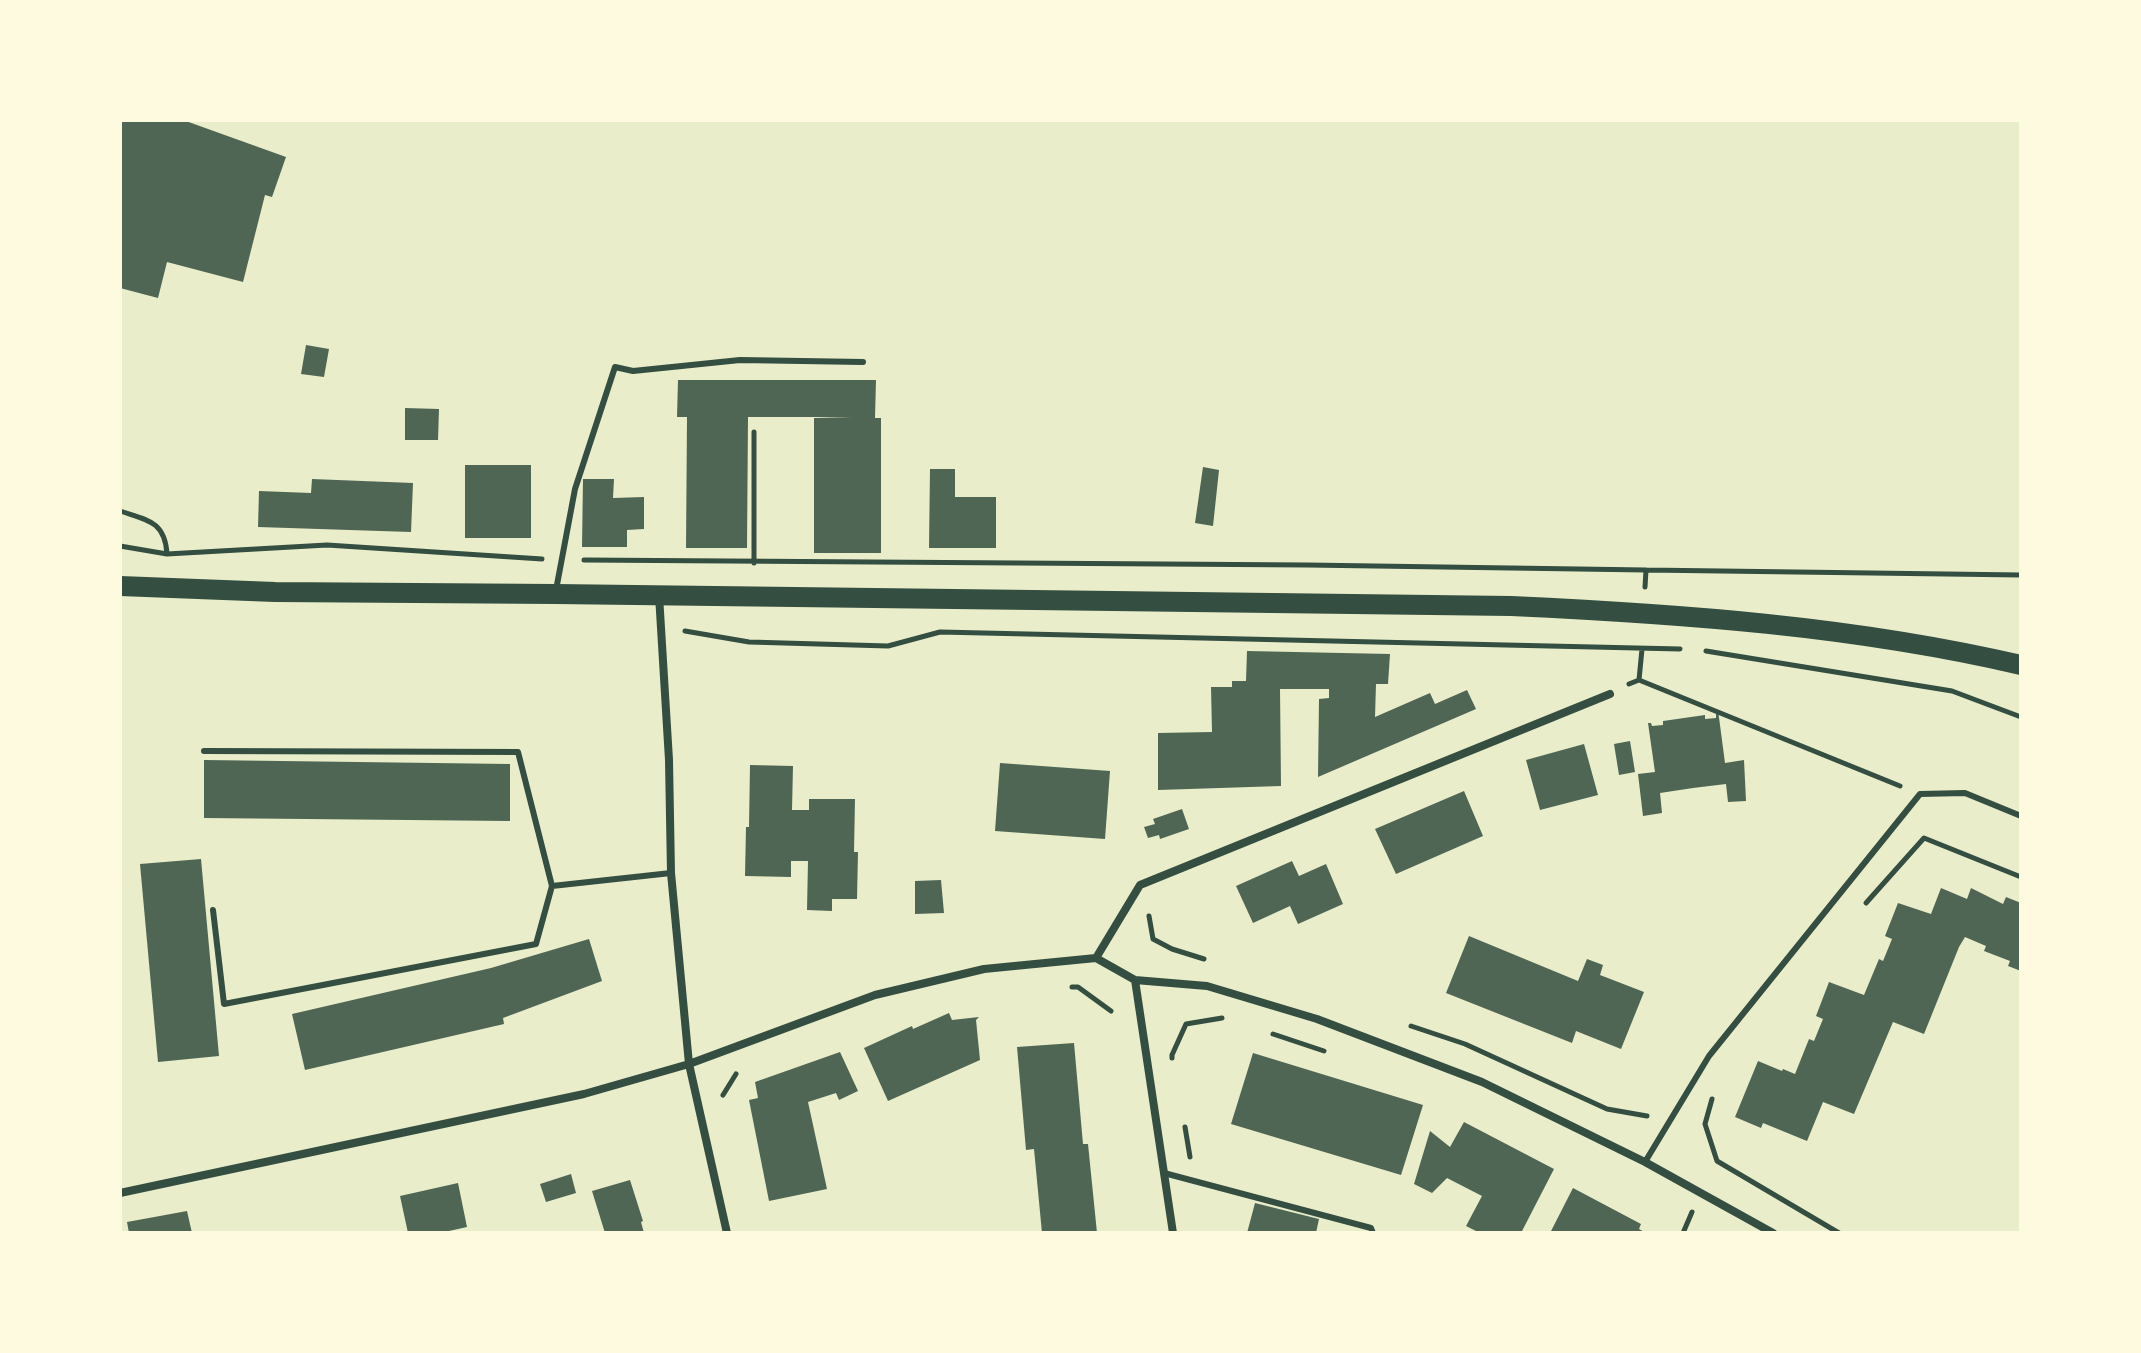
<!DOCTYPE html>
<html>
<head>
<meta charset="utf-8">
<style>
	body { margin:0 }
	#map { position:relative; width:2141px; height:1353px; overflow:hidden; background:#e9edc9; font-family:Rubik,sans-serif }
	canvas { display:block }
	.frame { position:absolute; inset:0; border:122px solid #fefae0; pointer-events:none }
</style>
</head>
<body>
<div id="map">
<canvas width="2141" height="1353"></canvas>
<div class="frame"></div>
</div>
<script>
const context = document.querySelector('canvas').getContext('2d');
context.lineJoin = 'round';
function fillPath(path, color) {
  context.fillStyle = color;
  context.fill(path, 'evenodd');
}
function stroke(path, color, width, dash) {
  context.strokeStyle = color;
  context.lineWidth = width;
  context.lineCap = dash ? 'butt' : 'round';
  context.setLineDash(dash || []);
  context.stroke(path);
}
fillPath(new Path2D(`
	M120 120H183L286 157 272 197 265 195 243 282 167 262 158 298 120 288Z
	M306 345 329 349 324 377 301 374Z
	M678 380H876L875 418H881V553H814V418L852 417H748L747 548H686L687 417H677Z
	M405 408 439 409 438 440H405Z
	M465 465H531V538H465Z
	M1203 467 1219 470 1213 526 1195 523Z
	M930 469H955V497H996V548H929Z
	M312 479 413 483 411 532 258 527 259 491 311 493Z
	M583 479H614L613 498 644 497V529L627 530V547H582Z
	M1247 651 1390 654 1388 684H1376L1375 717 1430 693 1435 704 1467 690 1476 709 1318 777 1319 699 1329 698V689H1280L1281 786 1158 790V733L1212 732 1211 687H1232V681H1246Z
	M1716 710H1718L1725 763 1744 760 1746 801 1728 802 1726 784 1693 788 1660 793 1662 813 1643 816 1638 774 1655 772 1648 723H1651L1652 726 1663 725V721L1705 715V719L1716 718Z
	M1630 741 1635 772 1619 775 1614 744Z
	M1584 744 1598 795 1540 810 1526 760Z
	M204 760 510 764V821L204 818Z
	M1000 763 1110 771 1105 839 995 831Z
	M750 765 793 766 792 810H809V799H855L854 852H858L857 899H832V911L807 910 808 861H791V877L745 876 746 827H749Z
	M1464 791 1483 836 1396 874 1375 829Z
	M1182 809 1189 829 1160 839 1159 835 1148 838 1144 827 1155 824 1153 819Z
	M201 859 219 1056 158 1062 140 864Z
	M1292 861 1299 876 1326 864 1343 904 1298 924 1290 906 1253 923 1236 886Z
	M941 880 944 913 915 914V881Z
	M1941 888 1967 899 1971 888 2003 904 2006 897 2021 903V971L2008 966 2010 961 1984 951 1986 946 1965 937 1959 947 1924 1034 1893 1022 1854 1114 1823 1102 1807 1141 1763 1123 1761 1128 1735 1117 1758 1061 1782 1071 1783 1069 1795 1074 1809 1039 1814 1041 1823 1019 1816 1016 1829 982 1864 995 1879 959 1883 961 1892 939 1885 936 1898 903 1931 914Z
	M1469 936 1578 981 1587 959 1603 965 1600 975 1644 992 1621 1049 1576 1031 1572 1043 1446 993Z
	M589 939 602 981 503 1018 504 1024 305 1070 292 1014 491 968Z
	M949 1013 952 1020 979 1017 976 1020 980 1060 888 1101 864 1048 912 1026 913 1029Z
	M1074 1043 1083 1144H1088L1097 1233H1042L1034 1149 1026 1150 1017 1047Z
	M840 1052 858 1091 839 1100 836 1093 808 1102 827 1189 769 1201 749 1100 758 1098 755 1082Z
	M1253 1053 1423 1105 1401 1175 1231 1124Z
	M1464 1122 1554 1169 1521 1233H1480L1466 1226 1482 1196 1447 1178 1432 1193 1414 1184 1430 1131 1450 1147Z
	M571 1174 576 1193 546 1202 540 1184Z
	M630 1180 643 1221 641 1222 644 1233H605L592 1191Z
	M458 1183 467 1227 440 1233H408L400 1196Z
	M1573 1188 1641 1224 1639 1229 1646 1233H1550Z
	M1255 1203 1319 1219 1316 1233H1247Z
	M187 1211 192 1233H129L127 1222Z`), '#4f6655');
stroke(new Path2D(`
	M754 432V563
	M120 511C147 520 165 521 167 554
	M120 546 167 554 327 545 542 559
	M584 560 1307 565 1646 570
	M1645 587 1646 570 2021 575
	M685 631 749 642 888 646 940 632 1680 649
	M1706 651 1952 691 2021 717
	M1639 680 1900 786
	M1629 684 1639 680 1642 649
	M1866 903 1924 838 2021 877
	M1149 916 1153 939 1172 949 1204 959
	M1072 987H1078L1111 1011
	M1411 1026 1465 1044 1607 1109 1647 1116
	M1273 1034 1324 1051
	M1172 1058V1055L1186 1024 1222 1018
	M723 1095 736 1074
	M1712 1099 1705 1124 1717 1161 1839 1233
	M1185 1127 1190 1157
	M1683 1233 1692 1212`), '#344e41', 5);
stroke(new Path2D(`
	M556 590 575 489 615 367 633 371 740 360 863 362
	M204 751 518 752 552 886 671 873
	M213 910 224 1004 536 944 552 886
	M1645 1162 1709 1056 1920 794 1965 793 2021 816
	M1164 1173 1371 1228 1373 1233`), '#344e41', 6);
stroke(new Path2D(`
	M659 595 669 760 671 873 689 1064 727 1233
	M1096 958 1135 980 1207 986 1317 1019 1482 1082 1645 1162 1773 1233
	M1096 958 1140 885 1610 694
	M1135 980 1173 1233
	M120 1193 584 1094 689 1064 875 995 984 969 1096 958`), '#344e41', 8);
stroke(new Path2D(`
	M120 586 275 592 555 594 1511 606C1682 614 1853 626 2021 665`), '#344e41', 20);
</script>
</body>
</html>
